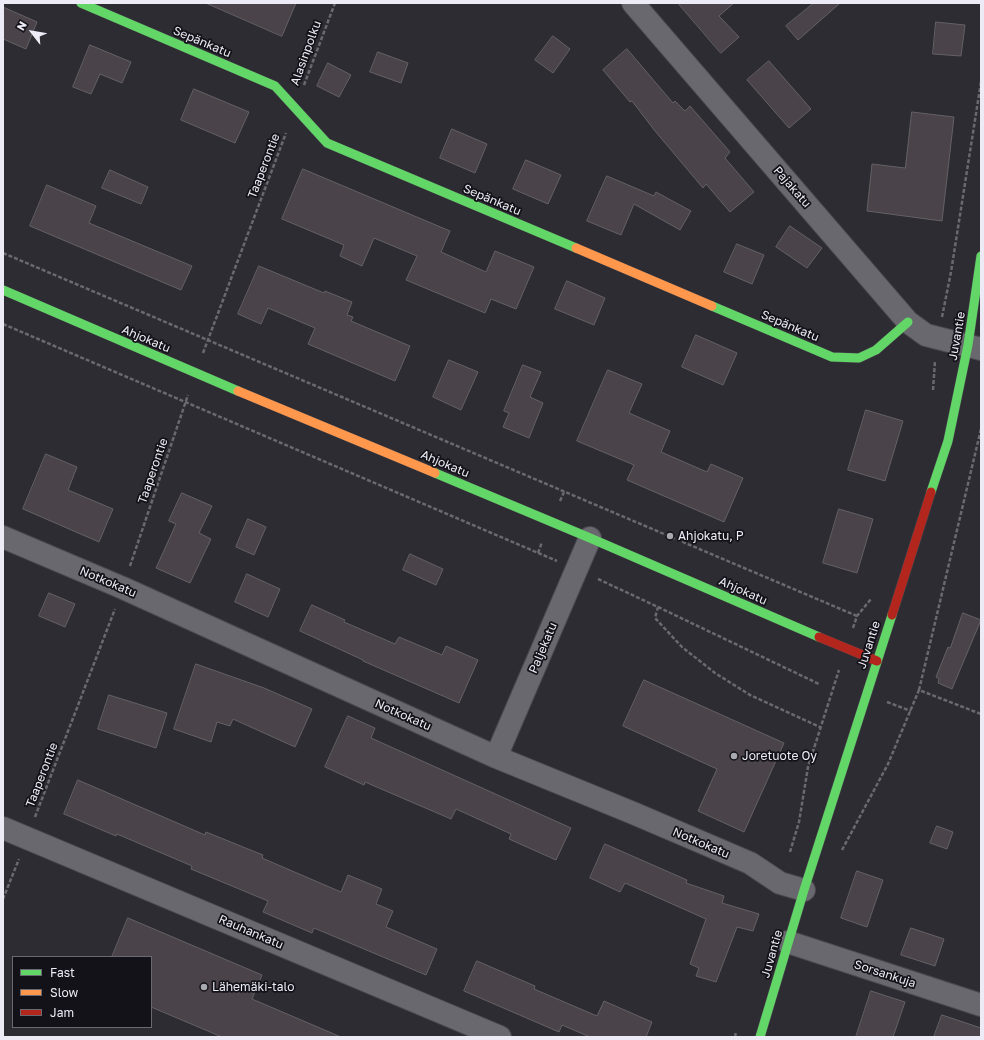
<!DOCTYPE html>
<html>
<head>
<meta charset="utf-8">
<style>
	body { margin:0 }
	#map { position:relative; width:984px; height:1040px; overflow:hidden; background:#2c2c32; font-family:"Golos Text",sans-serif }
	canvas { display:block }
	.frame { position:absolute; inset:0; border:4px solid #edecf6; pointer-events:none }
	.legend { position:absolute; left:12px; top:956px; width:140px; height:72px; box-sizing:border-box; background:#131218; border:1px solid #6a6971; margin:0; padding:5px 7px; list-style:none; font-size:12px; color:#edecf6 }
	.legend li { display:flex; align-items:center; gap:8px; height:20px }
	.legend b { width:20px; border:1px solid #6a6971 }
	.north { position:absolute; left:12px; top:12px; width:40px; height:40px; -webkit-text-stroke:3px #131218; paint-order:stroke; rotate:301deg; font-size:11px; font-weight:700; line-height:16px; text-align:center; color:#edecf6 }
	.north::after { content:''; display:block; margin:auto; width:14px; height:18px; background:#edecf6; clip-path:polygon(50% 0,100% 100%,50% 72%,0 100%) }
</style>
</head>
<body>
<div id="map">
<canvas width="984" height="1040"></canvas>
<div class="frame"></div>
<ul class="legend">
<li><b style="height:5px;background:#63d668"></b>Fast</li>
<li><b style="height:5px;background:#ff974d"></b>Slow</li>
<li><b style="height:5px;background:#b3261e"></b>Jam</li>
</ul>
<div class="north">N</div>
</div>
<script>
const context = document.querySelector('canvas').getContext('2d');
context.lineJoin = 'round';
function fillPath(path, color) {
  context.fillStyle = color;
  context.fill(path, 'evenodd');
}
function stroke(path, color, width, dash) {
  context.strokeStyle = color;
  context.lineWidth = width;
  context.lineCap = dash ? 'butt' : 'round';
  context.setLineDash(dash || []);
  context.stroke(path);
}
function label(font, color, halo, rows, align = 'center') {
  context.font = font + ' "Golos Text",sans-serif';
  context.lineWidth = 3.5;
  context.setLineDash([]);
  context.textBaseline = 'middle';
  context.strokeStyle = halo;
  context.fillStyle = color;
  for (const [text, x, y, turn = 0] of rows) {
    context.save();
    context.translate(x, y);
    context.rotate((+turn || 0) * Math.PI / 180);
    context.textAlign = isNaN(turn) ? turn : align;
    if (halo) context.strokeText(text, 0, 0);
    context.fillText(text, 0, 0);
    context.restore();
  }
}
const building = new Path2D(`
	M206 3H296L282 36Z
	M678 3H734L719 16 739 37 721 53Z
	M814 3H838L839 4 798 40 786 26Z
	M3 7 37 22 26 49 3 39Z
	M936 22 965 25 961 56 933 54Z
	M553 36 570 49 553 73 535 60Z
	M90 45 131 62 122 83 100 74 91 94 73 87Z
	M627 49 673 103 675 101 685 111 690 106 730 152 725 158 754 192 730 212 706 184 703 188 655 131 632 101 630 102 603 70Z
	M378 52 408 63 401 83 370 72Z
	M769 61 811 109 789 128 747 80Z
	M328 63 351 75 339 97 317 86Z
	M194 89 249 112 235 143 181 120Z
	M912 112 954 117 942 221 867 211 872 164 905 168Z
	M452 129 487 144 475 173 440 158Z
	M526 160 561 175 548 204 513 189Z
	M303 169 450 231 441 252 486 272 495 251 534 267 516 309 491 299 485 313 406 280 417 256 374 238 362 266 340 256 344 245 282 219Z
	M110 170 148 187 141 204 102 188Z
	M607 176 654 196 656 192 691 211 680 230 634 204 621 235 587 221Z
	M47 185 96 206 89 223 192 266 181 290 30 226Z
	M790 226 822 248 807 268 776 247Z
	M737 244 764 255 752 284 724 272Z
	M259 266 324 293 325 291 352 302 347 315 353 317 351 321 410 346 395 381 308 344 315 328 268 308 261 324 238 314Z
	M567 281 605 298 594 325 555 309Z
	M696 335 737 353 723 385 682 367Z
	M449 360 478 372 461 410 433 397Z
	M523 365 541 372 530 397 543 403 529 438 503 427 509 413 504 411Z
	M608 370 642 384 629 413 670 431 661 452 707 472 711 464 743 478 724 522 627 480 634 465 577 441Z
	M866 410 903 421 885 481 848 470Z
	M46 454 77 467 68 490 113 509 99 542 23 509Z
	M182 493 212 506 199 533 211 539 190 583 156 568 176 524 169 521Z
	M839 509 873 519 857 573 823 563Z
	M248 519 266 527 254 555 236 547Z
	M410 554 443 569 436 585 403 570Z
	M247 574 280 589 268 617 235 602Z
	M49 593 75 604 65 627 39 616Z
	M312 605 345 620 344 622 395 644 399 637 442 655 446 646 478 660 459 703 363 661V660L300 631Z
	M963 613 981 620 952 689 938 683 939 679 936 677 948 647 950 648Z
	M196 664 264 688 312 709 295 747 233 719 230 726 217 722 211 742 174 729Z
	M644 680 784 743 744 832 698 811 717 769 623 726Z
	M109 695 167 713 156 748 98 729Z
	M348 716 375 728 371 738 571 828 556 860 509 839 511 834 456 809 451 819 365 782 364 785 325 767Z
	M78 780 205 835 206 832 263 855 262 858 341 892 348 875 382 889 376 904 393 911 386 927 437 949 426 975 314 928 312 933 263 912 268 901 191 869 192 866 117 834 116 836 64 814Z
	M937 826 953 832 947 849 930 843Z
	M605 844 687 880 686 883 724 896 722 903 759 914 753 931 737 927 716 982 696 976 699 968 690 964 706 919 625 883 620 892 590 878Z
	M857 871 883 880 867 927 841 918Z
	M128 918 262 975 252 999 341 1037H222L151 1007V957H112Z
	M911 928 944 939 935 966 901 955Z
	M477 961 535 986 534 989 597 1016 604 1001 652 1022 646 1037H590L562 1025 559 1032 464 991Z
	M871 991 905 1002 893 1037H856Z
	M942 1015 981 1028V1037H934Z`);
fillPath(building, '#4b434a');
stroke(building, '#646166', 1);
const street = new Path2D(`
	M633 3 908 322 926 335 981 349
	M3 537 123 588 496 757 633 813 750 863 780 883 804 890
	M496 757 590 538
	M3 828 500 1037
	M788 942 981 1005`);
const fast = new Path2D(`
	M81 3 275 86 327 143 576 248
	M3 290 238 391
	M712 306 832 357 859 358 876 350 908 322
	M435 473 590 538 819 637
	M931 492 948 441 968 345 981 256
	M760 1037 804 890 892 615`);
const slow = new Path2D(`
	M576 248 712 306
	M238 391 435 473`);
const jam = new Path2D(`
	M892 615 931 492
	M819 637 877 661`);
stroke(street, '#49484f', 24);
stroke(fast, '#49484f', 10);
stroke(slow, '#49484f', 10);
stroke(jam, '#49484f', 10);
stroke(new Path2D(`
	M304 85 335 3
	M3 253 857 616
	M942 317 951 272 981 82
	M3 324 557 561
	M203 353 286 133
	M933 390 935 361
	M560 501 564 492
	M538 553 542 542
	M130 566 188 395
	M598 579 658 607 655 618 682 647 715 673 750 695 820 727
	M658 607 819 684
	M853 628 857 616 871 599
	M919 690 981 429
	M887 702 911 711
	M35 817 115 609
	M842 850 888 764 919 690 981 714
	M790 852 799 822 808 767 839 670
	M3 899 19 859
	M735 1037 736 1032`), '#6a696f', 2.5, [4, 2]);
stroke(street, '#68686e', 22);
stroke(fast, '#63d668', 9);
stroke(slow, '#ff974d', 9);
stroke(jam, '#b3261e', 9);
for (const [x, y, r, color] of [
	[670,536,4,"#a9a9b1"],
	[734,756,4,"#a9a9b1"],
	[204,987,4,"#a9a9b1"]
]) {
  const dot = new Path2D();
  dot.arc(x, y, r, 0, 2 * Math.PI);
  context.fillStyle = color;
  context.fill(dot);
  stroke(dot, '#131218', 1.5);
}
label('12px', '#edecf6', '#131218', [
	["Sepänkatu",202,42,23],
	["Alasinpolku",306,53,-70],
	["Taaperontie",264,166,-69],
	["Pajakatu",792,187,49],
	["Sepänkatu",492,200,23],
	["Sepänkatu",790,326,23],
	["Juvantie",957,336,-80],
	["Ahjokatu",146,339,23],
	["Ahjokatu",445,464,23],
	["Taaperontie",153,471,-71],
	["Notkokatu",108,582,23],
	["Ahjokatu",743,591,24],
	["Juvantie",869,645,-72],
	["Paljekatu",543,648,-67],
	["Notkokatu",403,715,24],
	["Taaperontie",42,775,-69],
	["Notkokatu",701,843,23],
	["Rauhankatu",251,932,23],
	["Juvantie",772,954,-74],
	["Sorsankuja",885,974,18]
]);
label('12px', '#edecf6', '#131218', [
	["Ahjokatu, P",678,536],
	["Joretuote Oy",742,756],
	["Lähemäki-talo",212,987]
], 'left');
</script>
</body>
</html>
